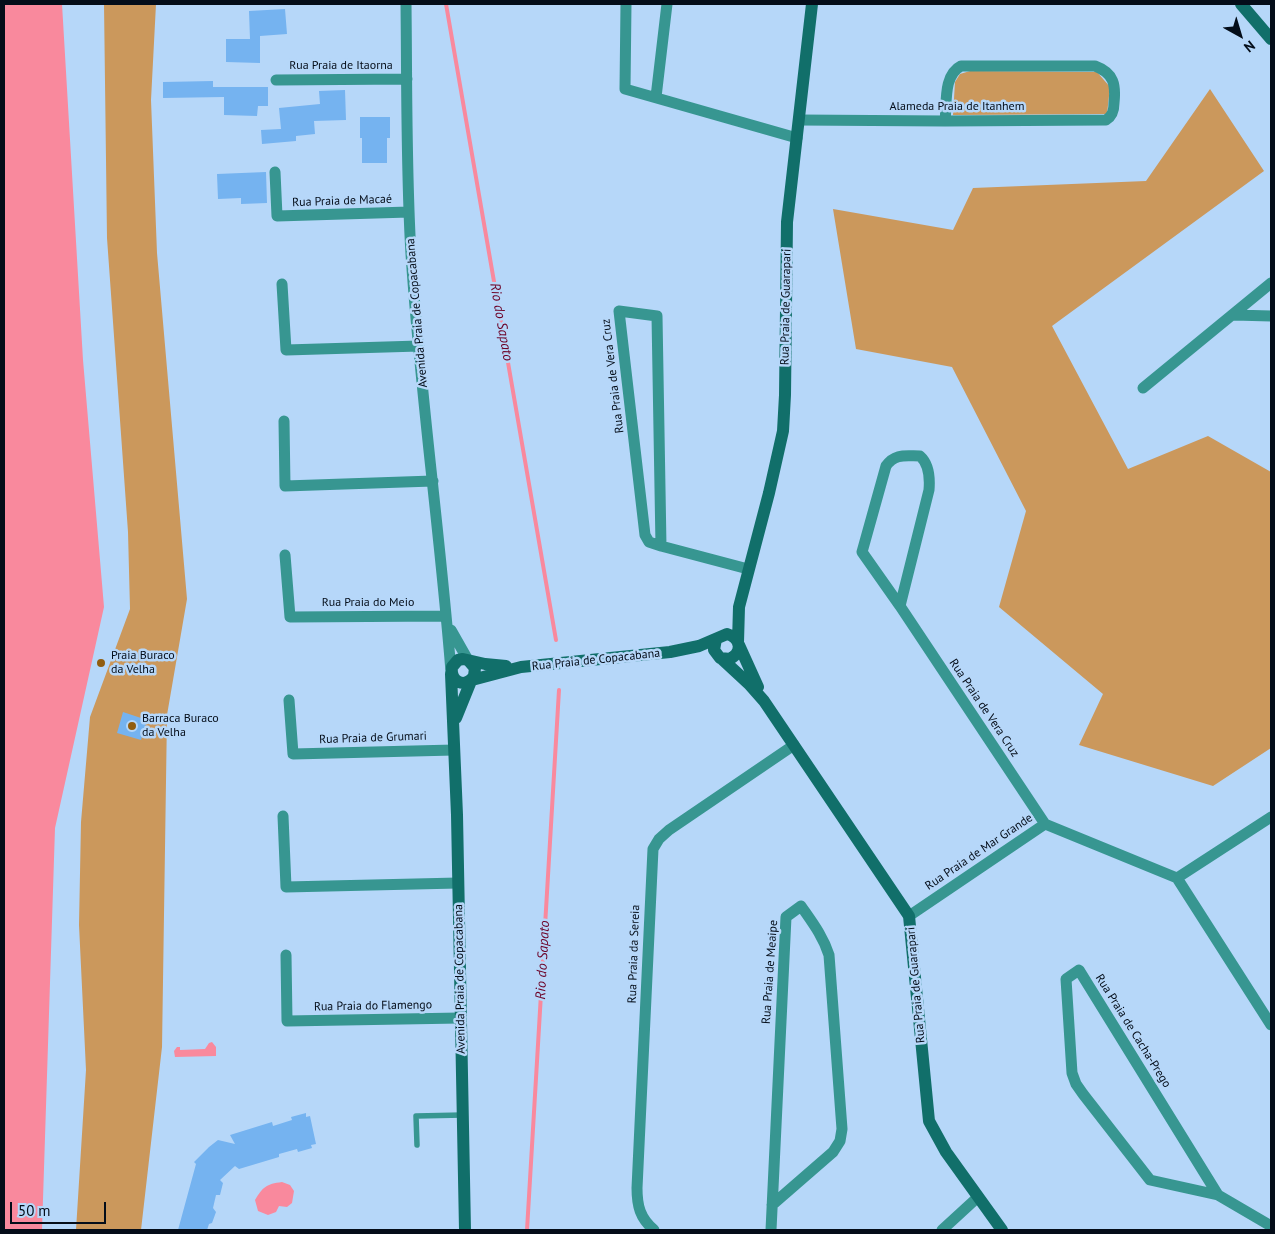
<!DOCTYPE html>
<html>
<head>
<meta charset="utf-8">
<style>
	body { margin:0 }
	#map { position:relative; width:1275px; height:1234px; overflow:hidden; background:#b6d7f9; font-family:"PT Sans",sans-serif }
	canvas { display:block }
	.frame { position:absolute; inset:0; border:5px solid #040d19; pointer-events:none }
	.north { position:absolute; left:1215px; top:10px; width:50px; height:50px; -webkit-text-stroke:4px #b6d7f9; paint-order:stroke; rotate:141deg; font-size:14px; font-weight:700; line-height:20px; text-align:center; color:#040d19 }
	.north::after { content:''; display:block; margin:auto; width:18px; height:22px; background:#040d19; clip-path:polygon(50% 0,100% 100%,50% 72%,0 100%) }
	.scale { position:absolute; left:10px; top:1202px; width:96px; height:22px; box-sizing:border-box; border:2px solid #040d19; border-top:0; padding-left:6px; font-size:15px; line-height:18px; white-space:nowrap; color:#040d19; -webkit-text-stroke:4px #b6d7f9; paint-order:stroke }
</style>
</head>
<body>
<div id="map">
<canvas width="1275" height="1234"></canvas>
<div class="frame"></div>
<div class="north">N</div>
<div class="scale">50 m</div>
</div>
<script>
const context = document.querySelector('canvas').getContext('2d');
context.lineJoin = 'round';
function fillPath(path, color) {
  context.fillStyle = color;
  context.fill(path, 'evenodd');
}
function stroke(path, color, width, dash) {
  context.strokeStyle = color;
  context.lineWidth = width;
  context.lineCap = dash ? 'butt' : 'round';
  context.setLineDash(dash || []);
  context.stroke(path);
}
function label(font, color, halo, rows, align = 'center') {
  context.font = font + ' "PT Sans",sans-serif';
  context.lineWidth = 5;
  context.setLineDash([]);
  context.textBaseline = 'middle';
  context.strokeStyle = halo;
  context.fillStyle = color;
  for (const [text, x, y, turn = 0] of rows) {
    context.save();
    context.translate(x, y);
    context.rotate((+turn || 0) * Math.PI / 180);
    context.textAlign = isNaN(turn) ? turn : align;
    if (halo) context.strokeText(text, 0, 0);
    context.fillText(text, 0, 0);
    context.restore();
  }
}
fillPath(new Path2D(`
	M104 4H156L151 100 157 253 187 599 167 715 162 1047 141 1230H76L86 1070 79 925 81 822 90 717 130 609 128 532 107 238Z
	M970 71 1097 72 1110 87 1107 114 953 115 955 82 960 74Z
	M1210 89 1264 171 1052 326 1128 469 1208 436 1271 472V748L1213 786 1079 745 1103 694 999 607 1026 511 952 367 856 349 833 209 953 230 973 188 1146 181Z`), '#cb985c');
fillPath(new Path2D(`
	M4 4H62L83 360 104 607 55 828 42 1230H4Z
	M212 1042 216 1047V1056L175 1057 174 1051 177 1047H180V1050L205 1049 209 1043Z
	M282 1182 290 1185 294 1191 292 1203 287 1207 279 1206 276 1212 268 1215 258 1211 255 1200C263 1187 266 1184 282 1182Z`), '#f9899d');
stroke(new Path2D(`
	M446 4 556 640
	M527 1230 559 690`), '#f9899d', 4);
fillPath(new Path2D(`
	M285 9 287 34 260 36V63L226 62V39H250L249 11Z
	M213 81V87H268V106H258L257 116 224 115V97L163 98V82Z
	M345 90 346 120 314 121 315 134 296 136V141L262 144 261 130 281 129 279 108 320 104 319 91Z
	M360 117H390V138H387V163H362V138H360Z
	M266 172 267 203 241 204V198L218 199 217 174Z
	M123 712 147 720 141 740 117 733Z
	M306 1113V1117L310 1116 316 1144 311 1145 312 1148 298 1152 297 1149 279 1154V1157L239 1169 235 1166 220 1180 223 1183 220 1195H216L213 1208 216 1212 212 1223 209 1224 207 1230H178L196 1164 194 1162 209 1147 218 1140 235 1144 230 1135 272 1122 273 1126 292 1120 291 1117Z`), '#75b3f0');
stroke(new Path2D(`
	M417 1145 416 1116 463 1115`), '#379691', 5.5);
stroke(new Path2D(`
	M406 4C407 87 406 171 411 254 420 393 440 532 451 672
	M626 4 625 89 797 138
	M276 80 407 79
	M656 97 667 4
	M799 120 945 121 1106 120C1113 116 1114 110 1114 103 1116 85 1114 73 1095 66H961C943 75 947 104 945 121
	M275 172 277 216 409 212
	M282 284 286 350 419 346
	M1234 315 1271 316
	M1143 388 1271 283
	M284 421 285 486 433 481
	M661 546 649 542 645 535 619 311 657 316 661 546 748 569
	M285 555 290 617 446 616
	M900 606 862 552 886 466C895 453 906 456 920 456 929 464 930 478 929 490L900 606 1045 824
	M451 630 468 660
	M289 700 293 754 454 750
	M283 816 286 887 458 883
	M1177 878 1271 817
	M909 916 1045 824 1177 878 1271 1025
	M286 955 287 1021 460 1018
	M1218 1195 1079 970 1066 979 1072 1073 1076 1084 1083 1094 1150 1180 1218 1195 1271 1226
	M654 1230C640 1218 637 1206 637 1188L653 849 659 839 669 830 794 745
	M771 1230C776 1126 781 1021 786 917L801 906C812 922 823 936 829 955L842 1129 840 1141 833 1152 772 1205
	M942 1230 978 1197`), '#379691', 11);
stroke(new Path2D(`
	M1241 4 1271 39
	M738 642 739 607 769 493 783 431 785 395 787 222 812 4
	M739 645 758 687
	M722 659 749 684 764 701 909 916 929 1121 946 1152 1002 1230
	M469 661 475 668 474 676C465 689 450 682 452 667L458 660 463 659 485 664 506 666
	M451 674 457 815 465 1230
	M472 680 521 667 670 652 699 646 727 634C741 638 743 652 730 659L720 658 714 650 716 639
	M456 718 471 681`), '#116f6a', 12);
for (const [x, y, r, color] of [
	[101,663,5,"#915d0f"],
	[132,726,5,"#915d0f"]
]) {
  const dot = new Path2D();
  dot.arc(x, y, r, 0, 2 * Math.PI);
  context.fillStyle = color;
  context.fill(dot);
  stroke(dot, '#b6d7f9', 2);
}
label('12px', '#040d19', '#b6d7f9', [
	["Rua Praia de Itaorna",341,66],
	["Alameda Praia de Itanhem",957,107],
	["Rua Praia de Macaé",342,201,-2],
	["Rua Praia de Guarapari",786,307,-89],
	["Avenida Praia de Copacabana",417,313,-95],
	["Rua Praia de Vera Cruz",613,376,-97],
	["Rua Praia do Meio",368,603],
	["Rua Praia de Copacabana",596,660,-6],
	["Rua Praia de Vera Cruz",984,708,56],
	["Rua Praia de Grumari",373,738,-2],
	["Rua Praia de Mar Grande",979,852,-34],
	["Rua Praia da Sereia",634,954,-88],
	["Rua Praia de Meaipe",770,972,-86],
	["Avenida Praia de Copacabana",460,979,-91],
	["Rua Praia de Guarapari",916,985,-95],
	["Rua Praia do Flamengo",373,1006,-1],
	["Rua Praia de Cacha-Prego",1133,1031,58]
]);
label('12px', '#040d19', '#b6d7f9', [
	["Praia Buraco",111,656],
	["da Velha",111,670],
	["Barraca Buraco",142,719],
	["da Velha",142,733]
], 'left');
label('italic 14px', '#6c0328', '#b6d7f9', [
	["Rio do Sapato",501,322,80],
	["Rio do Sapato",543,960,-87]
]);
</script>
</body>
</html>
